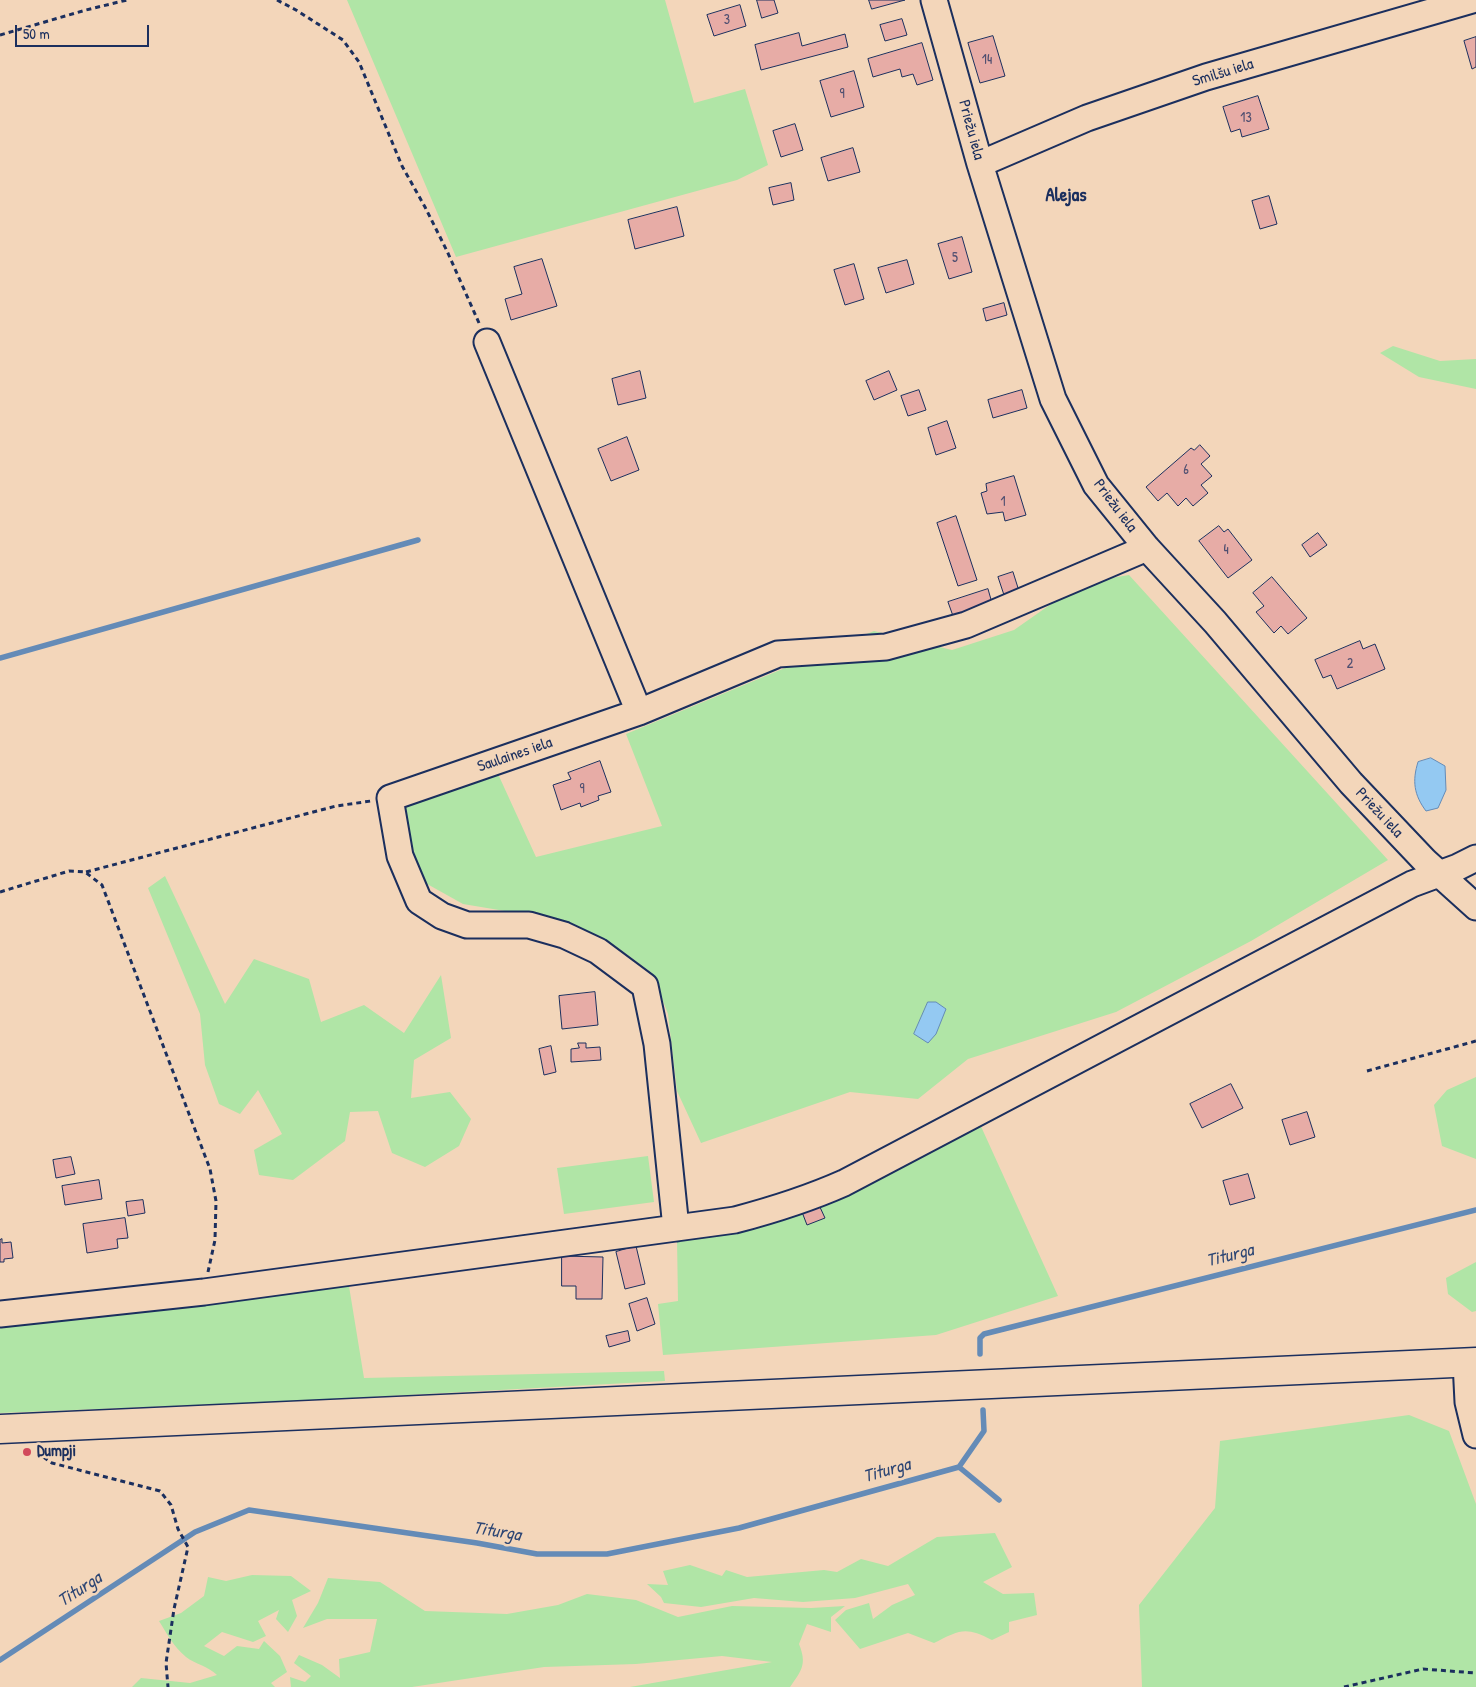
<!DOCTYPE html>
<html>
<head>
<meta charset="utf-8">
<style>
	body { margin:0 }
	#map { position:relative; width:1476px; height:1687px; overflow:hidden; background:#f3d6ba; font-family:"Patrick Hand",sans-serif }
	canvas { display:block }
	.scale { position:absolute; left:15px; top:25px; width:134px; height:22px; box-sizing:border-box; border:2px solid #1b2f5e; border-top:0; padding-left:6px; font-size:15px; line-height:18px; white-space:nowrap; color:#1b2f5e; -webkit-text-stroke:4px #f3d6ba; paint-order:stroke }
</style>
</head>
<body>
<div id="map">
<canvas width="1476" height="1687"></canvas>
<div class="scale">50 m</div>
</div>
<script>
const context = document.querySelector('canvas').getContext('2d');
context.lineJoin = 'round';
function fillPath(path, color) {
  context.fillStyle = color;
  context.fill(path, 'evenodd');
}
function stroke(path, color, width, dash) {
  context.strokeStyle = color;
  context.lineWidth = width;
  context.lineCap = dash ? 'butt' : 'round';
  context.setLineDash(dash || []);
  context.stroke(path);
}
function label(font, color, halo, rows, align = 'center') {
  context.font = font + ' "Patrick Hand",sans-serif';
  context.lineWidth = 5;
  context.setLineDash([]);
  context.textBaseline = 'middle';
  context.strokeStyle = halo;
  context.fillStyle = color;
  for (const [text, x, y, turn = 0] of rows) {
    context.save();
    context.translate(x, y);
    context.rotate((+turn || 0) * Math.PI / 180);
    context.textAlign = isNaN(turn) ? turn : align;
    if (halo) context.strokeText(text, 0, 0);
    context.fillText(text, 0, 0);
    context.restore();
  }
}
fillPath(new Path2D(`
	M347 0H665L694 103 745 89 768 165 737 180 456 257Z
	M1393 346 1440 361 1476 359V389L1419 377 1380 353Z
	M1129 575 1388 860 1251 941 1116 1012 968 1059 918 1099 850 1092 701 1143 677 1091 668 1014 652 973 610 942 559 920 463 904 420 880 403 801 498 774 536 857 662 826 626 734 874 631 952 650 1014 630 1081 583Z
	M165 876 225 1004 254 959 309 979 321 1022 364 1005 404 1033 441 975 451 1038 414 1060 411 1098 450 1092 471 1119 459 1146 425 1167 392 1153 378 1111 350 1112 345 1141 293 1180 259 1175 254 1150 282 1134 258 1090 240 1114 219 1104 205 1065 200 1014 148 888Z
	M1476 1077V1159L1442 1146 1434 1105 1447 1090Z
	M979 1122 1058 1296 936 1335 663 1355 658 1304 678 1301 677 1239Z
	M648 1156 654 1202 564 1214 557 1168Z
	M1476 1262V1311L1472 1312 1448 1294 1446 1278Z
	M348 1280 364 1378 664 1371 665 1381 297 1401 0 1413V1323Z
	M1409 1415 1449 1431 1476 1504V1687H1142L1139 1605 1215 1508 1220 1441Z
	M995 1533 1012 1567 983 1582 1003 1594 1034 1593 1037 1615 1009 1622V1632L992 1640C965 1626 960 1630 934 1643L908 1633 860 1649 835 1620 846 1610 869 1603 873 1619 892 1605 915 1595 908 1584 855 1598 803 1602 754 1598 701 1607 664 1603 661 1597 647 1584 668 1585 663 1571 690 1565 722 1576 726 1570 747 1577 824 1570 837 1572 861 1559 888 1566 937 1537Z
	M252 1575 291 1576 311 1591 292 1600 297 1616 288 1632 276 1619 279 1610 258 1621 266 1636 253 1642 222 1632 204 1646 224 1656 237 1646 259 1649 264 1641 280 1656 287 1672 271 1683 275 1687H132L141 1678 190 1683 217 1675C208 1666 195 1664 186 1657 174 1647 167 1634 159 1621L181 1613 204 1596 208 1577 226 1581Z
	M328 1578 380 1582 425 1611 507 1614 558 1605 587 1594 636 1600 678 1617 732 1606 811 1608 845 1606 831 1617V1632L807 1624 799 1644C807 1664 802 1670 790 1687H630L772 1662 722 1656 636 1664 544 1667 412 1687H291L290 1677 305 1682 311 1676 294 1663 299 1655 322 1665 340 1678 339 1659 370 1652 377 1619H327L303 1628 318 1603Z`), '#b0e5a6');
const water = new Path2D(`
	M1431 758 1445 766 1446 790 1438 808 1426 811C1414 795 1412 781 1418 762Z
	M928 1002H936L946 1009 936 1034 928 1043 914 1034Z`);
fillPath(water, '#94c9f2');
stroke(water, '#648bb7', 1);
stroke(new Path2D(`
	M0 658 418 540
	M980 1354V1338L984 1334 1476 1210
	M959 1467 999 1500
	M0 1660 195 1532 249 1510 477 1543 537 1554H607L739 1528 959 1467 984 1431 983 1410`), '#648bb7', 5.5);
const building = new Path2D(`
	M757 0H774L778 13 762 18Z
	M869 0H905L872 9Z
	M740 5 746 26 714 36 707 15Z
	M902 19 907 35 885 41 880 25Z
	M799 33 802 46 845 34 848 47 761 70 755 45Z
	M993 36 1005 76 980 83 968 43Z
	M1476 37V67L1472 69 1464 41Z
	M922 43 933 80 917 85 913 74 902 77 900 69 873 77 868 59Z
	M854 71 864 107 831 117 820 81Z
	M1258 96 1269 129 1242 137 1240 129 1231 132 1223 107Z
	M795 124 803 150 781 157 773 131Z
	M853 148 860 172 828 181 821 158Z
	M791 183 794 200 773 205 769 188Z
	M1269 196 1277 224 1260 229 1252 201Z
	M677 207 684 236 635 249 628 220Z
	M962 237 972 272 949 279 938 244Z
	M542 259 557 306 511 320 505 299 522 294 514 267Z
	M907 260 914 284 886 293 878 268Z
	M854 264 864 299 845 305 834 270Z
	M1004 303 1007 315 986 321 983 309Z
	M640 371 646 398 618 405 612 379Z
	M889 371 897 390 874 400 866 381Z
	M919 390 926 410 908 416 901 396Z
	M1022 390 1027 408 993 418 988 400Z
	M947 421 956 448 936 455 928 428Z
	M627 437 639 470 611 481 598 449Z
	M1200 445 1210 456 1201 464 1212 476 1201 485 1208 493 1193 506 1186 498 1178 506 1167 493 1158 501 1146 487 1191 448 1194 450Z
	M1014 476 1026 515 1005 521 1003 512 987 514 981 493 987 491 986 484Z
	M956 516 977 580 958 586 937 523Z
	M1219 526 1224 532 1228 529 1252 560 1228 578 1199 541Z
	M1318 533 1327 545 1310 557 1302 545Z
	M1013 572 1019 591 1004 595 998 577Z
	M1272 577 1307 618 1288 634 1281 626 1274 633 1256 612 1264 606 1253 593Z
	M988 589 992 603 953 616 948 602Z
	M1360 641 1363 649 1375 644 1385 669 1337 689 1331 675 1323 678 1315 660Z
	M600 761 611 792 598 796 599 800 581 807 580 803 561 810 553 785 571 779 568 773Z
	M595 992 598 1025 562 1029 559 996Z
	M578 1043H586V1048L600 1047 601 1060 571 1062V1049L579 1048Z
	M551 1046 556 1072 544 1075 539 1049Z
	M1231 1084 1243 1108 1202 1128 1190 1104Z
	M1307 1112 1315 1137 1290 1145 1282 1120Z
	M71 1157 75 1174 56 1178 53 1160Z
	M1248 1174 1255 1198 1230 1205 1223 1181Z
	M99 1180 102 1199 65 1205 62 1186Z
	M143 1200 145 1213 128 1216 126 1202Z
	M819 1205 825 1218 807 1225 802 1212Z
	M125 1218 128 1238 117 1239 118 1248 87 1253 83 1224Z
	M2 1239V1243L11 1242 13 1258 4 1259V1262H0V1240Z
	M636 1246 645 1284 625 1289 616 1252Z
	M562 1256 603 1257 602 1299H576V1286H562Z
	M647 1298 655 1324 637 1331 629 1304Z
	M628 1331 630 1341 609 1347 606 1336Z`);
fillPath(building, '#e7aca6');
stroke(building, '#1b2f5e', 1);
const minor = new Path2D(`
	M934 0 980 164 1053 399 1096 485 1147 548 1215 622 1351 783 1425 861 1476 907
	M980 164 1087 118 1206 77 1472 0
	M487 342 639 712
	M676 1228 657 1044 645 986 598 951 564 935 529 925H467L442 916 419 901 400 856 390 798 639 712 778 654 886 647 966 625 1147 548
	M0 1314 204 1292 735 1220C773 1210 808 1199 844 1183L1412 884 1458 867 1476 858
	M1466 1362 1468 1402 1476 1435`);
const major = new Path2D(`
	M0 1429 1476 1362`);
stroke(minor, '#1b2f5e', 29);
stroke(major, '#1b2f5e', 31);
stroke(new Path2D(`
	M277 0 296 10 343 40 359 62 402 166 425 207 447 251 479 323
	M0 35 86 10 127 0
	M86 872 336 806 371 801
	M0 892 69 871 85 872 102 885 210 1169 216 1201 215 1240 208 1272
	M1367 1071 1476 1041
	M36 1452 52 1463 160 1491 171 1505 178 1529 188 1547 174 1609 166 1663 168 1687
	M1344 1687 1423 1669 1476 1673`), '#1b2f5e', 3, [5, 4]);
stroke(minor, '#f3d6ba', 25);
stroke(major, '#f3d6ba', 28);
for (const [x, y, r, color] of [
	[27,1452,5,"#d1495b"]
]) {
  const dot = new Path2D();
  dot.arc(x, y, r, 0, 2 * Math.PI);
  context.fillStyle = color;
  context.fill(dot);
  stroke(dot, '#f3d6ba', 2);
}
label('14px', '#4e4e70', null, [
	["3",727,20],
	["14",987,60],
	["9",842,94],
	["13",1246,118],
	["5",955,258],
	["6",1186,470],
	["1",1003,502],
	["4",1226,550],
	["2",1350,664],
	["9",582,789]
]);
label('16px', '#1b2f5e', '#f3d6ba', [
	["Smilšu iela",1223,73,-17],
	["Priežu iela",971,130,75],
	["Priežu iela",1115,506,53],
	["Saulaines iela",515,755,-19],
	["Priežu iela",1379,813,47]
]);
label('bold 16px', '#1b2f5e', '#f3d6ba', [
	["Dumpji",37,1452]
], 'left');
label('italic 18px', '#2d4674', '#f3d6ba', [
	["Titurga",1230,1256,-14],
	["Titurga",887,1471,-16],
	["Titurga",497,1532,9],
	["Titurga",80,1590,-33]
]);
label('bold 19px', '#1b2f5e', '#f3d6ba', [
	["Alejas",1066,196]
]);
</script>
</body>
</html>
